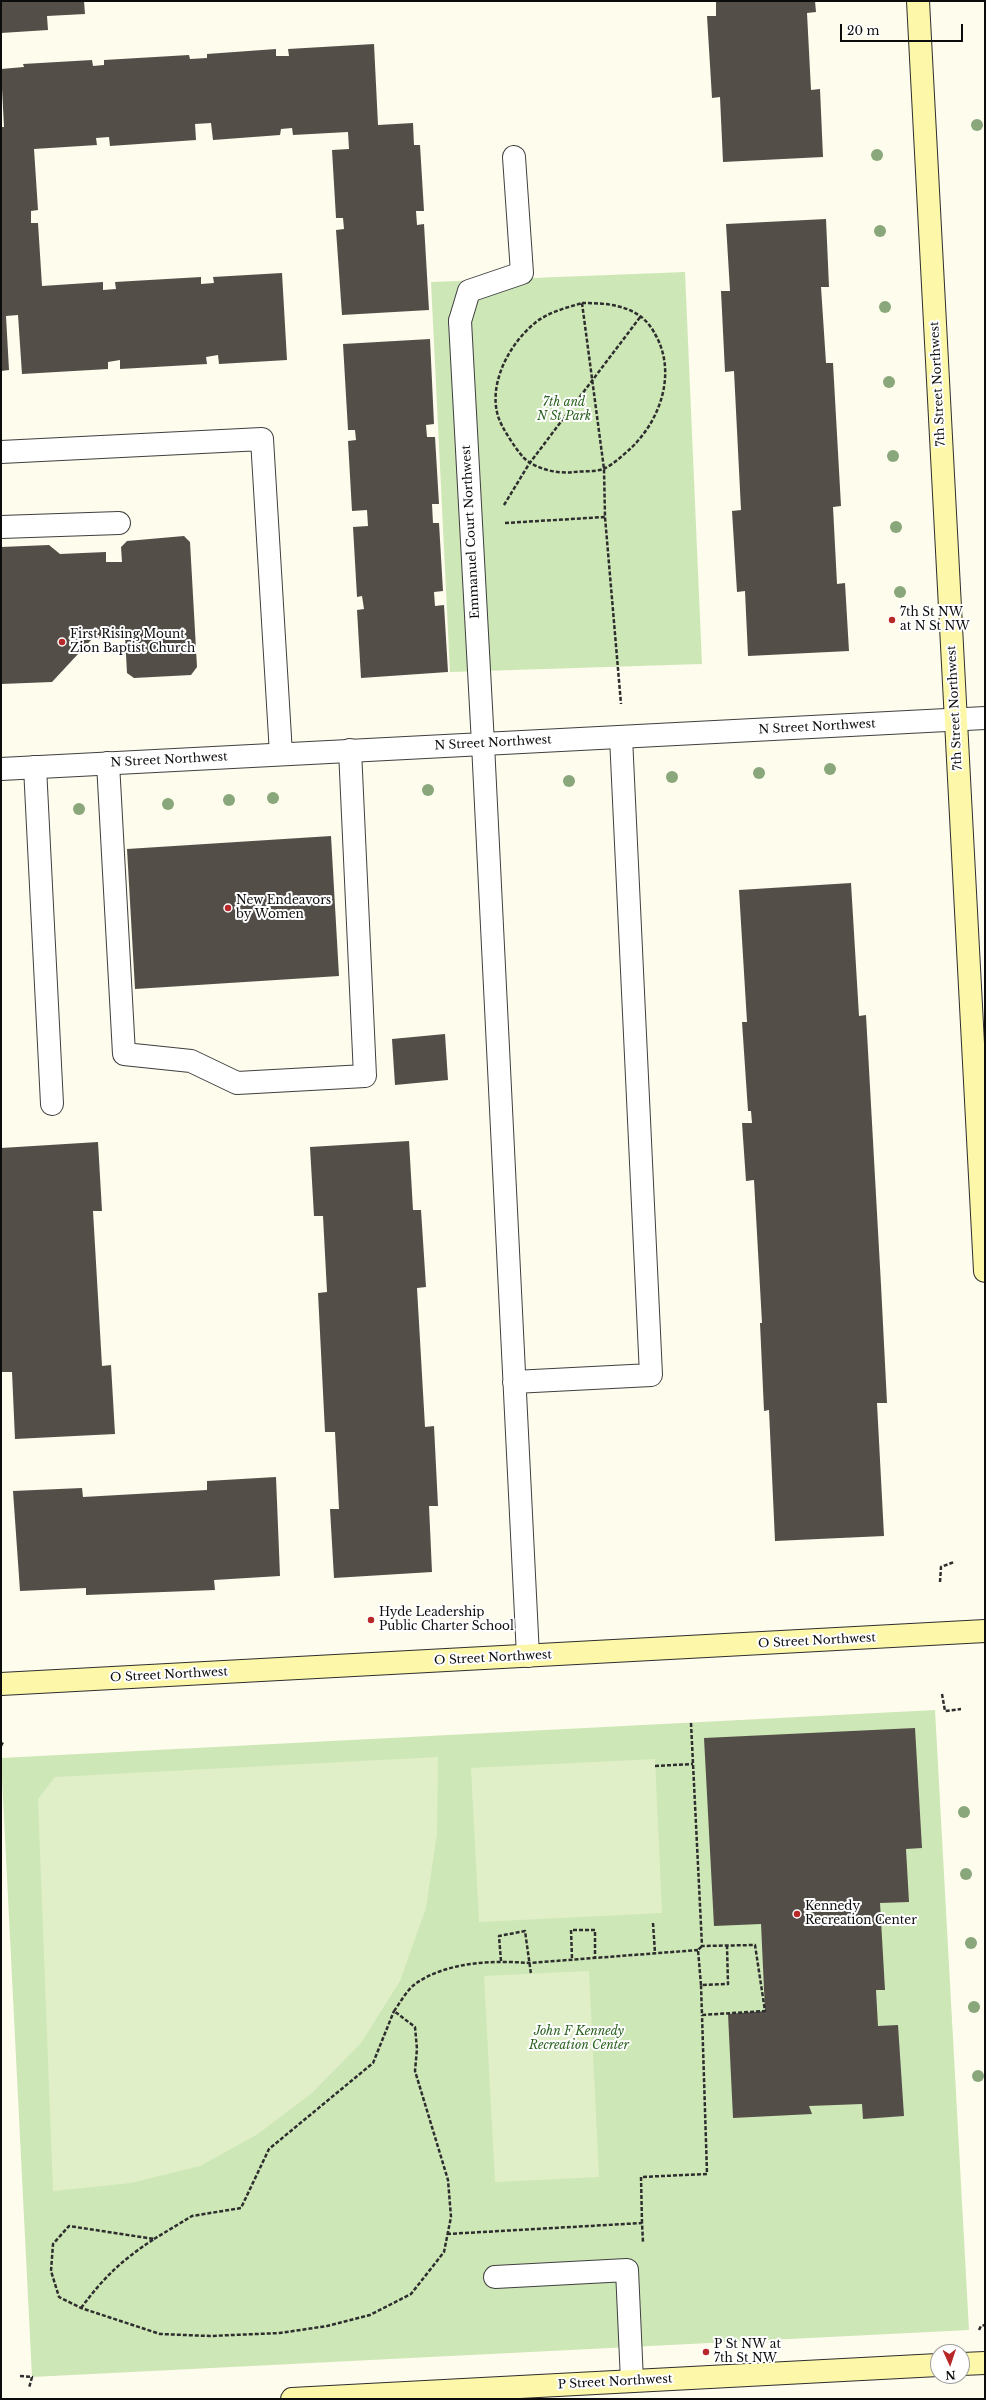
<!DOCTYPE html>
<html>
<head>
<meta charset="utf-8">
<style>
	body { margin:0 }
	#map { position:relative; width:986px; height:2400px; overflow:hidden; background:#fefcec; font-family:"Libre Baskerville",serif }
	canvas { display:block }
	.frame { position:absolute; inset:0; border:2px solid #0c0c0c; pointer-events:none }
	.north { position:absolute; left:930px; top:2344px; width:40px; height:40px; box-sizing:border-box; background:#fff; border:1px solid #9e9e9e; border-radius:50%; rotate:177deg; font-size:11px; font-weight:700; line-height:16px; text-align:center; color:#0c0c0c }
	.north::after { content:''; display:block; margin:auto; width:14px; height:18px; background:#b82829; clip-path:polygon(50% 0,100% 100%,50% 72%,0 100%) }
	.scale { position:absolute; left:840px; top:24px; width:123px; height:18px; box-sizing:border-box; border:2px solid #0c0c0c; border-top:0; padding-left:5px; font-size:12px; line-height:14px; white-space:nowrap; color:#0c0c0c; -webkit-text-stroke:3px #fff; paint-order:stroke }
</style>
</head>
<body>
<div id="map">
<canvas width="986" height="2400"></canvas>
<div class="frame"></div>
<div class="north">N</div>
<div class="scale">20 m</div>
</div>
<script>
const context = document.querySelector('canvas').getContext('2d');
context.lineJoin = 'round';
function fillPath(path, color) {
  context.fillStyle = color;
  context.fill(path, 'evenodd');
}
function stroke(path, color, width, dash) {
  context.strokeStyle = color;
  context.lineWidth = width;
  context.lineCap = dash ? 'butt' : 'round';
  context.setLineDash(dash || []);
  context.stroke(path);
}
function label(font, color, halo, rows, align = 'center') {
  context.font = font + ' "Libre Baskerville",serif';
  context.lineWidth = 4;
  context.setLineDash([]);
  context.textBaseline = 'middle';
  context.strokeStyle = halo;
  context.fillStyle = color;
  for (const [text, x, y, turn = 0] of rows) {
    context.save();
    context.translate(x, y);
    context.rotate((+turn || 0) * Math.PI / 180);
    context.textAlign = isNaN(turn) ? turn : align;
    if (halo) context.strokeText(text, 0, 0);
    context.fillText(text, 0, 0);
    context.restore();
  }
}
fillPath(new Path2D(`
	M685 272 702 664 450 672 431 282Z
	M935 1710 969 2330 32 2377 1 1758Z`), '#cee7b7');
fillPath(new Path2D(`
	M438 1757 437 1833 426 1908 400 1981 361 2043 312 2093 258 2134 200 2166 131 2183 53 2191 38 1799 55 1777Z
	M655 1759 662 1913 479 1922 471 1768Z
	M589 1971 599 2177 495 2182 484 1976Z`), '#e0efc8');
fillPath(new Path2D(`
	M1 1H84L85 14 47 16 48 30 1 33Z
	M716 1H815L816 12 807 13 811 90 820 89 823 157 723 162 720 97 712 98 707 16H716Z
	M374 44 378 125 413 123 414 145H420L424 211H416L417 225 424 224 429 310 342 315 336 230 344 229 343 218H336L332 150 349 149 348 132 293 135 292 128 281 129 280 135 213 140 211 123 195 124 196 140 110 146 109 137 96 138 97 145 34 149 38 210 31 211V223H38L42 286 103 282V290L116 289 115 282 201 277V284L214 283 213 277 282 273 287 360 219 364 218 355 206 357 207 364 120 369V360L108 362V369L22 374 18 315 6 316 9 370 1 371V127H4L1 69 24 67 23 64 92 60 93 66 104 65V60L189 55 190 59 207 58V54L276 49V56H289L288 49Z
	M826 219 829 287H821L826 363H833L841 506 833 507 837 584 845 583 849 651 748 656 745 591 737 592 732 511 741 510 734 371 725 372 721 291H730L726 224Z
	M430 339 434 424 426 425 427 437H435L439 504H432L433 523H439L443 591 434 592 435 606 444 605 448 672 361 678 357 610 364 609 362 596 357 597 353 527 368 526 367 510 352 511 348 441 356 440 355 430H348L343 344Z
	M184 536 190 542 197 667 191 675 134 678 127 673 125 636 92 639 52 682 1 684V547L49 545 60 554 106 552V562H122L121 547 127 541Z
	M331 836 339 976 135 989 127 849Z
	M851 883 859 1016 866 1015 881 1285 887 1403H877L884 1536 775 1541 769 1410 764 1411 760 1323H762L754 1180 746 1181 742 1123H752L751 1111H748L742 1022H747L739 890Z
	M445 1034 448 1080 395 1085 392 1039Z
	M409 1141 413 1210H421L426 1287 417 1288 425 1427 434 1426 438 1506H429L432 1572 334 1578 330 1509H339L335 1432H325L318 1293 327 1292 323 1216H314L310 1147Z
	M98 1142 102 1211H93L102 1366 111 1365 115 1434 15 1439 12 1372H2L1 1355V1148Z
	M276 1477 280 1576 214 1580 215 1590 86 1595V1588L20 1591 13 1491 82 1488 83 1497 207 1490V1481Z
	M915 1728 922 1848 906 1849 909 1902 880 1903 885 1990H876L878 2026 898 2025 904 2116 863 2119 862 2104 809 2106 812 2114 733 2118 728 2014 765 2011 761 1924 714 1926 704 1738Z`), '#544e49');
const lane = new Path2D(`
	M460 321 469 291 522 273 514 157
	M1 452 262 439 281 754
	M1 527 119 523
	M483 744 528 1656
	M108 763 124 1054 191 1061 237 1083 365 1076 350 750
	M35 767 52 1104
	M514 1382 651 1375 621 737
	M495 2277 627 2270 632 2381`);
const street = new Path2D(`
	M460 321 483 744
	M1 769 985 718`);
const secondary = new Path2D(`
	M918 1 985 1271
	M1 1684 985 1631
	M962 2364 985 2363
	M292 2399 938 2365`);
stroke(lane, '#3f3f3f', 24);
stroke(street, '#3f3f3f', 24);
stroke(secondary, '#2e2e2e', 24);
stroke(new Path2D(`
	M582 303C602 303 623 304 640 316 646 320 652 328 655 334 677 372 661 420 630 449 623 455 613 465 603 469 595 472 583 471 573 472 557 474 535 469 523 457 516 449 501 427 498 416 488 383 510 343 535 323 548 312 566 308 582 303Z
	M582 303 604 469 605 517 621 704
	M504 505 529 464 641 316
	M505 523 605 517
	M940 1582 941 1567 954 1562
	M942 1694 945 1711 961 1709
	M691 1723 702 1946 755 1945 765 2011 702 2015 701 1985 728 1984 727 1946
	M1 1746 3 1742
	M655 1766 693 1764
	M653 1923 655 1953
	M572 1958 571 1930H595V1957
	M501 1961 499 1936 525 1931 531 1974
	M701 1985 698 1950 702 1946
	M642 2223 641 2177 707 2174 702 2015
	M447 2234 642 2223 643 2242
	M154 2239 192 2216 241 2208 269 2149 373 2063 394 2011
	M81 2308C104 2277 122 2260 154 2239L69 2226 53 2244 51 2271 59 2297 81 2308 160 2334 210 2336 280 2333 327 2326 370 2315 411 2294 444 2252 451 2217 448 2180 415 2071 417 2049 415 2027 394 2011C400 2003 407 1990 415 1984 446 1962 492 1960 529 1963L698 1950
	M979 2330 981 2326 985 2325
	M20 2376 32 2377 29 2388`), '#2e2e2e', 2.5, [4, 2]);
stroke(lane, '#fff', 22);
stroke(street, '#fff', 22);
stroke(secondary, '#fdf7a9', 22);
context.fillStyle = '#89a77b';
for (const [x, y] of [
	[977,125],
	[877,155],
	[880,231],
	[885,307],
	[889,382],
	[893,456],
	[896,527],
	[900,592],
	[830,769],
	[759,773],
	[672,777],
	[569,781],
	[428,790],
	[273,798],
	[229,800],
	[168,804],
	[79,809],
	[964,1812],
	[966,1874],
	[971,1943],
	[974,2007],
	[978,2076]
]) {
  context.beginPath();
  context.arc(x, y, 6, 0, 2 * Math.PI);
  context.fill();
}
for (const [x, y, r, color] of [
	[892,620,4,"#b82829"],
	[62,642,4,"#b82829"],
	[228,908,4,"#b82829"],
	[371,1620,4,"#b82829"],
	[797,1914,4,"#b82829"],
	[706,2352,4,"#b82829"]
]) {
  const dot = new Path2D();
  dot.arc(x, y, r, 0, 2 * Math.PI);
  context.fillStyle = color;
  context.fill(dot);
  stroke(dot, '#fff', 1.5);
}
label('12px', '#0c0c0c', '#fff', [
	["7th Street Northwest",938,384,-93],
	["Emmanuel Court Northwest",471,532,-93],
	["7th Street Northwest",955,708,-93],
	["N Street Northwest",817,727,-3],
	["N Street Northwest",493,743,-3],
	["N Street Northwest",169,760,-3],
	["O Street Northwest",817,1641,-3],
	["O Street Northwest",493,1658,-3],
	["O Street Northwest",169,1675,-3],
	["P Street Northwest",615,2382,-3]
]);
label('italic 12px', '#2a621f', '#fff', [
	["7th and",564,403],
	["N St Park",564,417],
	["John F Kennedy",579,2032],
	["Recreation Center",579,2046]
]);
label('12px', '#0c0c0c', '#fff', [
	["7th St NW",900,613],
	["at N St NW",900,627],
	["First Rising Mount",70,635],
	["Zion Baptist Church",70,649],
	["New Endeavors",236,901],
	["by Women",236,915],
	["Hyde Leadership",379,1613],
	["Public Charter School",379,1627],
	["Kennedy",805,1907],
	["Recreation Center",805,1921],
	["P St NW at",714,2345],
	["7th St NW",714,2359]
], 'left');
</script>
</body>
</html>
